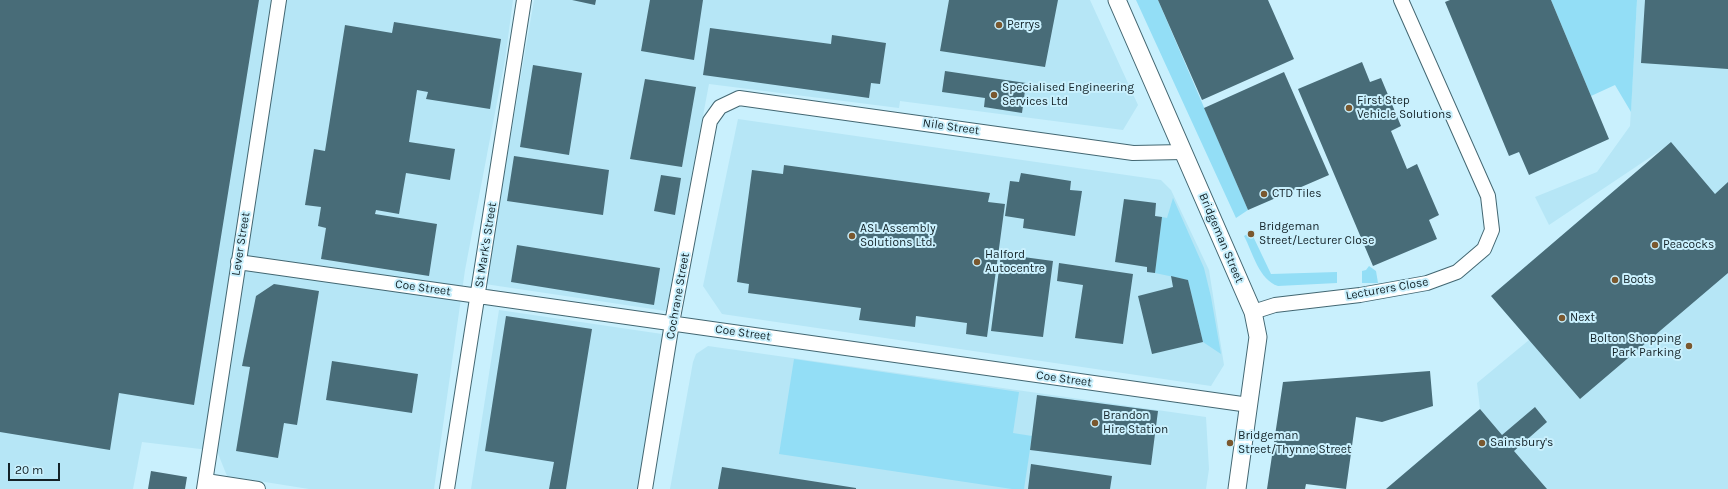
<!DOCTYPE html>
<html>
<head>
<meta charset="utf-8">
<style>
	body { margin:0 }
	#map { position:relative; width:1728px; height:489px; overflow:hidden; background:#c9f0fd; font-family:Karla,sans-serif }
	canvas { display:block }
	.scale { position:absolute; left:8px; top:463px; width:52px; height:18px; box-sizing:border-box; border:2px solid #132227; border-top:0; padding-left:5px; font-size:12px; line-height:14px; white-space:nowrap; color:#132227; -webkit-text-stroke:3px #c9f0fd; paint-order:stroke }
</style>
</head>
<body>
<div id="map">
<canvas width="1728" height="489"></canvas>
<div class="scale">20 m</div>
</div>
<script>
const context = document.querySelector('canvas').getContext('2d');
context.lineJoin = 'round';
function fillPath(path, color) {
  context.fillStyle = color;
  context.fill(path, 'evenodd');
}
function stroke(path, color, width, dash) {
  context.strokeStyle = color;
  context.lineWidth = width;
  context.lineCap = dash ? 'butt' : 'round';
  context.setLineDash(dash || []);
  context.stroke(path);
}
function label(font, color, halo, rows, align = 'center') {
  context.font = font + ' Karla,sans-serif';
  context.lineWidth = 4;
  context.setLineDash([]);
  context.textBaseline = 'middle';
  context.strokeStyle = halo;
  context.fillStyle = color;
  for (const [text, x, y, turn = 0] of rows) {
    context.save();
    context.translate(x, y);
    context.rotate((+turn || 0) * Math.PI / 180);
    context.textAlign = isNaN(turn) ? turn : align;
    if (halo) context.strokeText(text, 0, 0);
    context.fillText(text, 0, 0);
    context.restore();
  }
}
fillPath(new Path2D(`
	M0 0H513L505 60 465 270 434 489H309L227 476 217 451 142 442 133 489H0Z
	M534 0H1090L1138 105 1123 130 900 101 899 108 709 84 666 311 485 284Z
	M1637 0H1728V489H1386L1480 409 1477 383 1529 340 1491 296 1667 146 1549 225 1535 197 1597 172 1630 126Z
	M738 119 1161 180 1171 190 1209 270 1224 365 1211 386 722 314 703 286Z
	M499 310 662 334 639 489H471Z
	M708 346 1206 417 1209 469 1206 489H670L693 362 696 354Z`), '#b6e6f6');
fillPath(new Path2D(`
	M1136 0H1158L1248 210 1236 218Z
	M1551 0H1637L1631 112 1615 85 1591 96Z
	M1173 198 1204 268 1211 297 1221 354 1203 342 1188 280 1155 273 1162 217 1167 218Z
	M1251 232 1271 274 1337 272V283L1278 286C1259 280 1253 253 1244 236Z
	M1369 266 1376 271 1378 283H1362V271L1366 270Z
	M794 359 1019 392 1013 433 1032 436 1024 489H1012L779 454Z`), '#93def6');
fillPath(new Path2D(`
	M0 0H259L194 405 119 393 110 450 0 432Z
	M572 0H596L595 5Z
	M650 0H703L694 60 641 51Z
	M949 0H1058L1045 67 940 51Z
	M1158 0H1268L1294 59 1202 100Z
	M1450 0H1551L1609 139 1529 175 1519 152 1509 156 1445 2Z
	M1645 0H1728V69L1641 63Z
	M394 22 501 39 490 109 426 99 428 92 417 90 409 142 455 149 450 180 406 173 399 214 376 210 375 214 437 224 429 276 321 259 326 228 318 226 321 207 305 205 314 149 325 151 345 25 392 33Z
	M710 28 831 44 832 35 886 43 880 84 871 83 869 98 703 75Z
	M1362 62 1370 82 1381 78 1401 126 1391 131 1407 169 1417 164 1439 215 1429 220 1437 239 1373 266 1298 89Z
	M533 65 582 73 569 155 520 147Z
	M945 71 1026 83 1022 113 984 107 985 98 942 92Z
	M1284 72 1329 175 1248 210 1204 108Z
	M645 79 696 87 682 167 630 159Z
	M1671 142 1715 194 1728 182V273L1580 399 1491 296Z
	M514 156 609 170 603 215 507 201Z
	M784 165 990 193 988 202 1005 204 987 337 966 334 967 323 916 316 915 327 859 320 861 308 748 293 749 284 737 282 752 170 783 174Z
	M1021 173 1071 181 1070 190 1082 191 1075 236 1023 228 1024 219 1005 216 1010 181 1019 182Z
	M661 175 681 178 675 215 654 211Z
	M1124 199 1156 203 1155 216 1162 217 1155 273 1147 272V267L1115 262Z
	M517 245 660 268 654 305 511 282Z
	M1001 254 1053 261 1043 337 991 331Z
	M1059 263 1133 274 1123 344 1075 338 1083 285 1057 281Z
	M1171 276 1188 280 1203 342 1152 354 1138 296 1173 287Z
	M274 284 319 291 297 425 284 423 278 458 236 451 250 367 242 366 256 296Z
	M506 316 592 329 566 489H549L554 462 485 451Z
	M332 361 418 374 412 413 326 400Z
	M1430 371 1433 406 1382 422 1356 417 1346 489 1306 484 1305 489H1267L1283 382Z
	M1037 395 1158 411 1151 465 1030 450Z
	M1535 407 1547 422 1514 451 1547 489H1386L1480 409 1502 435Z
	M1031 464 1112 476 1110 489H1028Z
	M722 467 856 488V489H718Z
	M151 471 187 477 185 489H148Z`), '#486c78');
const minor = new Path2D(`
	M238 262 1249 405
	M1253 312 1275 305 1360 295 1427 283 1457 272 1484 249 1492 230 1488 196 1401 0
	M206 481 258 489
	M204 489 279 0
	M447 489 524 0
	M645 489 672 323 710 121 720 107 739 98 1133 153 1183 152`);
const tertiary = new Path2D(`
	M1117 0 1253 312 1258 337 1237 489`);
stroke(minor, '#436772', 16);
stroke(tertiary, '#436772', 19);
stroke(minor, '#fff', 14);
stroke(tertiary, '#fff', 17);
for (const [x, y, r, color] of [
	[999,25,4,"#7a582f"],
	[994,95,4,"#7a582f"],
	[1349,108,4,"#7a582f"],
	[1264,194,4,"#7a582f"],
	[1251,234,4,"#7a582f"],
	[852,236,4,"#7a582f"],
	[1655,245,4,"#7a582f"],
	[977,262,4,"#7a582f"],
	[1615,280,4,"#7a582f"],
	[1562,318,4,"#7a582f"],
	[1689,346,4,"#7a582f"],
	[1095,423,4,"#7a582f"],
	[1230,443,4,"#7a582f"],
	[1482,443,4,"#7a582f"]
]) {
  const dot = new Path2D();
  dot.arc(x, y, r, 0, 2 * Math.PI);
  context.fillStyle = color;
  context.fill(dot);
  stroke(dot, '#c9f0fd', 1.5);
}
label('12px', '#132227', '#c9f0fd', [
	["Perrys",1007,25],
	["Specialised Engineering",1002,88],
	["Services Ltd",1002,102],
	["First Step",1357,101],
	["Vehicle Solutions",1357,115],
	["CTD Tiles",1272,194],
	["Bridgeman",1259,227],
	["Street/Lecturer Close",1259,241],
	["ASL Assembly",860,229],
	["Solutions Ltd.",860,243],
	["Peacocks",1663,245],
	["Halford",985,255],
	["Autocentre",985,269],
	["Boots",1623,280],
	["Next",1570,318],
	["Bolton Shopping",1681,339,"right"],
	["Park Parking",1681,353,"right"],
	["Brandon",1103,416],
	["Hire Station",1103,430],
	["Bridgeman",1238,436],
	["Street/Thynne Street",1238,450],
	["Sainsbury's",1490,443]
], 'left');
label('12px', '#132227', '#c9f0fd', [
	["Nile Street",951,127,8],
	["Bridgeman Street",1221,238,67],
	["Lever Street",241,244,-81],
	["St Mark's Street",486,245,-81],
	["Coe Street",423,288,8],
	["Lecturers Close",1387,289,-10],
	["Cochrane Street",678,296,-80],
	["Coe Street",743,333,8],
	["Coe Street",1064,379,8]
]);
</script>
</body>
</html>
